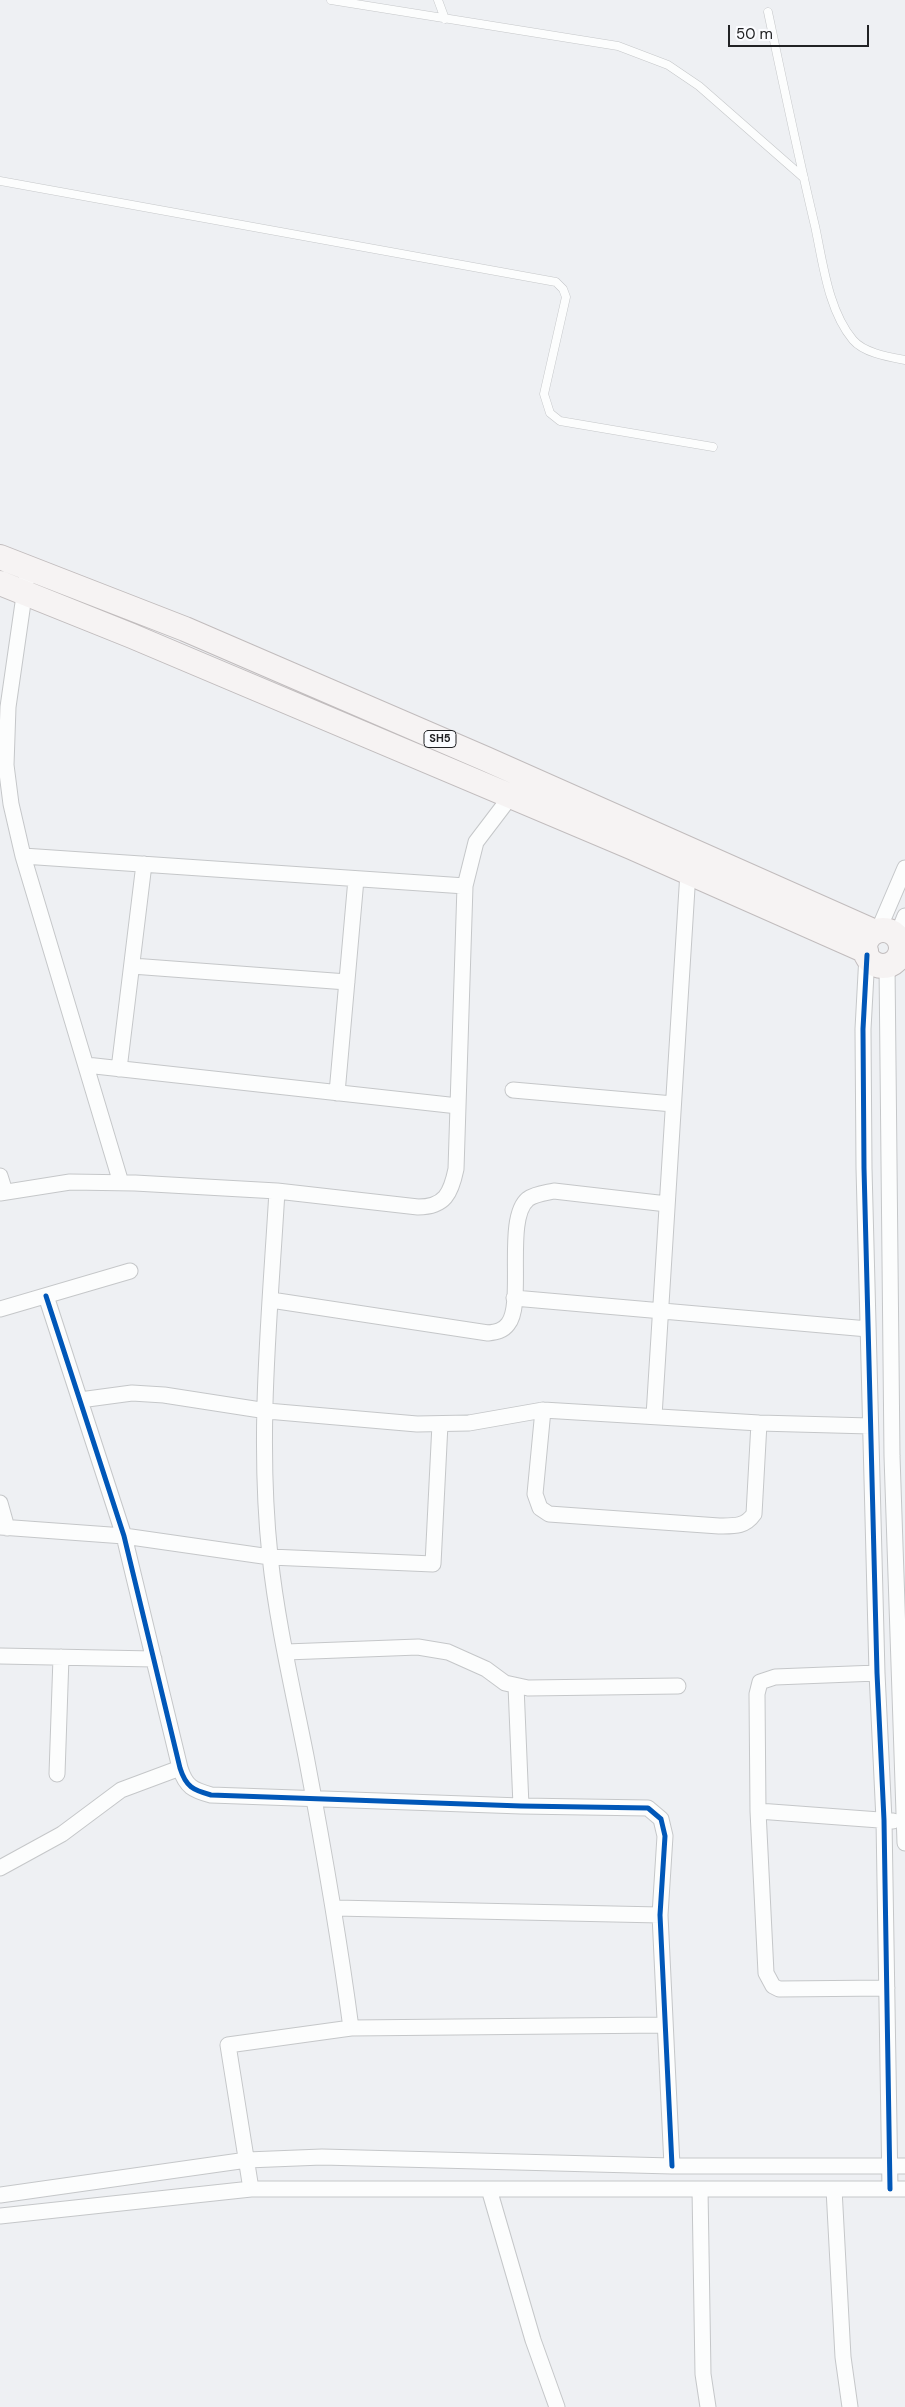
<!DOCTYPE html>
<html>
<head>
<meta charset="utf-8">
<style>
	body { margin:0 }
	#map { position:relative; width:905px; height:2407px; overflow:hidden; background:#eef0f3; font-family:"DM Sans",sans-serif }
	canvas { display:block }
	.scale { position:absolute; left:728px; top:25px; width:141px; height:22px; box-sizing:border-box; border:2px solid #212224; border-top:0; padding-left:6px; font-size:15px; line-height:18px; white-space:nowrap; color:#212224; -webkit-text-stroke:4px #fbfcff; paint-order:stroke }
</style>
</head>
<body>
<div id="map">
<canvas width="905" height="2407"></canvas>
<div class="scale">50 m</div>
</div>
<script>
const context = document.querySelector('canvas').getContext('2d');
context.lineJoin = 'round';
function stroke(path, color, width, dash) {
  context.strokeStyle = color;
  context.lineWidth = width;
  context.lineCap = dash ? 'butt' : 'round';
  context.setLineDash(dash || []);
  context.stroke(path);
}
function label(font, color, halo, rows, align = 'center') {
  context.font = font + ' "DM Sans",sans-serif';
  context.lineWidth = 4;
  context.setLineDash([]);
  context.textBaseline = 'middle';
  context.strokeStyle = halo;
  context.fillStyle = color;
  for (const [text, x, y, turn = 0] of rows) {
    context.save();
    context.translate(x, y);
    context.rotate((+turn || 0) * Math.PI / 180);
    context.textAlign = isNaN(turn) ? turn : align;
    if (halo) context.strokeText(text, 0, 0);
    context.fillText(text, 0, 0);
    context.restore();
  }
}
const lane = new Path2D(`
	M331 0 618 46 668 65 699 86 804 178
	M438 0 445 19
	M768 12C783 83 798 155 815 226 823 263 828 310 853 340 864 353 889 357 905 360
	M0 181 556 282 563 289 566 297 544 394 550 413 560 421 713 447`);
const street = new Path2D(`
	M28 568 8 707 6 765 11 804 23 856 121 1183
	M23 856 465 886
	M878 931 905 868
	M897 936 905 916
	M867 955 863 1029 864 1168 877 1673 884 1820 890 2189
	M887 965 892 1456 905 1843
	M132 966 347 982
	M86 1065 458 1106
	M119 1069 144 864
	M513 1090 673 1104
	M337 1093 356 879
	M0 1176 5 1192
	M0 1193 70 1182 135 1183 277 1191 418 1207C445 1207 451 1193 456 1169L465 886 476 842 511 796
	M46 1296 124 1536 180 1768C186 1787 193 1790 211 1795L521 1806 648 1808 661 1819 665 1836 660 1915 672 2166
	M514 1298 868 1329
	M271 1300 488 1333C496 1332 503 1331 508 1324 525 1304 504 1218 528 1199 535 1194 545 1193 554 1191L667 1204
	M0 1309 130 1271
	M80 1400 132 1393 164 1395 267 1411 417 1424 469 1423 543 1410 759 1423 870 1426
	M543 1410 535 1494 540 1508 549 1514 719 1526C734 1526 745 1527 754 1514L759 1423
	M654 1416 688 872
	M0 1503 7 1528
	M0 1527 124 1536 270 1557 433 1564 440 1424
	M286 1652 418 1647 448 1652 486 1669 505 1683 528 1688 678 1686
	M0 1656 154 1659
	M877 1673 775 1677 760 1682 757 1694 758 1811 766 1973 773 1986 779 1989 887 1988
	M516 1686 521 1806
	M57 1774 61 1657
	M758 1811 893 1821
	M0 1868 62 1834 121 1790 180 1768
	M335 1908 660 1915
	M351 2028 665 2025
	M251 2189 228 2045 351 2028C339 1937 323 1846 306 1756 293 1690 277 1623 270 1556 257 1435 270 1312 277 1191
	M489 2189 533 2340 557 2407
	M700 2189 703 2374 708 2407
	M834 2189 843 2357 850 2407
	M0 2195 247 2160 322 2157 672 2166H905
	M0 2216 251 2189H905`);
const primary = new Path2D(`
	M0 557 185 629 486 759 875 932
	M0 583 132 636 631 847 866 951
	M865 948a18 18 0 1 1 36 0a18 18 0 1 1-36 0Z`);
stroke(lane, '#c5c7c9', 9);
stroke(street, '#c5c7c9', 17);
stroke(primary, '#c1bcbd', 26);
stroke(lane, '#fcfdfd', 8);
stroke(street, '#fcfdfd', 15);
stroke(primary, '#f6f3f3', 24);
stroke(new Path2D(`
	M867 955 863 1029 864 1168 877 1673 884 1820 890 2189
	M46 1296 124 1536 180 1768C186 1787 193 1790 211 1795L521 1806 648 1808 661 1819 665 1836 660 1915 672 2166`), '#0057b8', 5);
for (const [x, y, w] of [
	[440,739,32]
]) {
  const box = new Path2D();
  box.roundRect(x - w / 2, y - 8.5, w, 17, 4);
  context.fillStyle = '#fbfcff';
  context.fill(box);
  stroke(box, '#212224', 1);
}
label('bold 11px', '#212224', null, [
	["SH5",440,739]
]);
</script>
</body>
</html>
